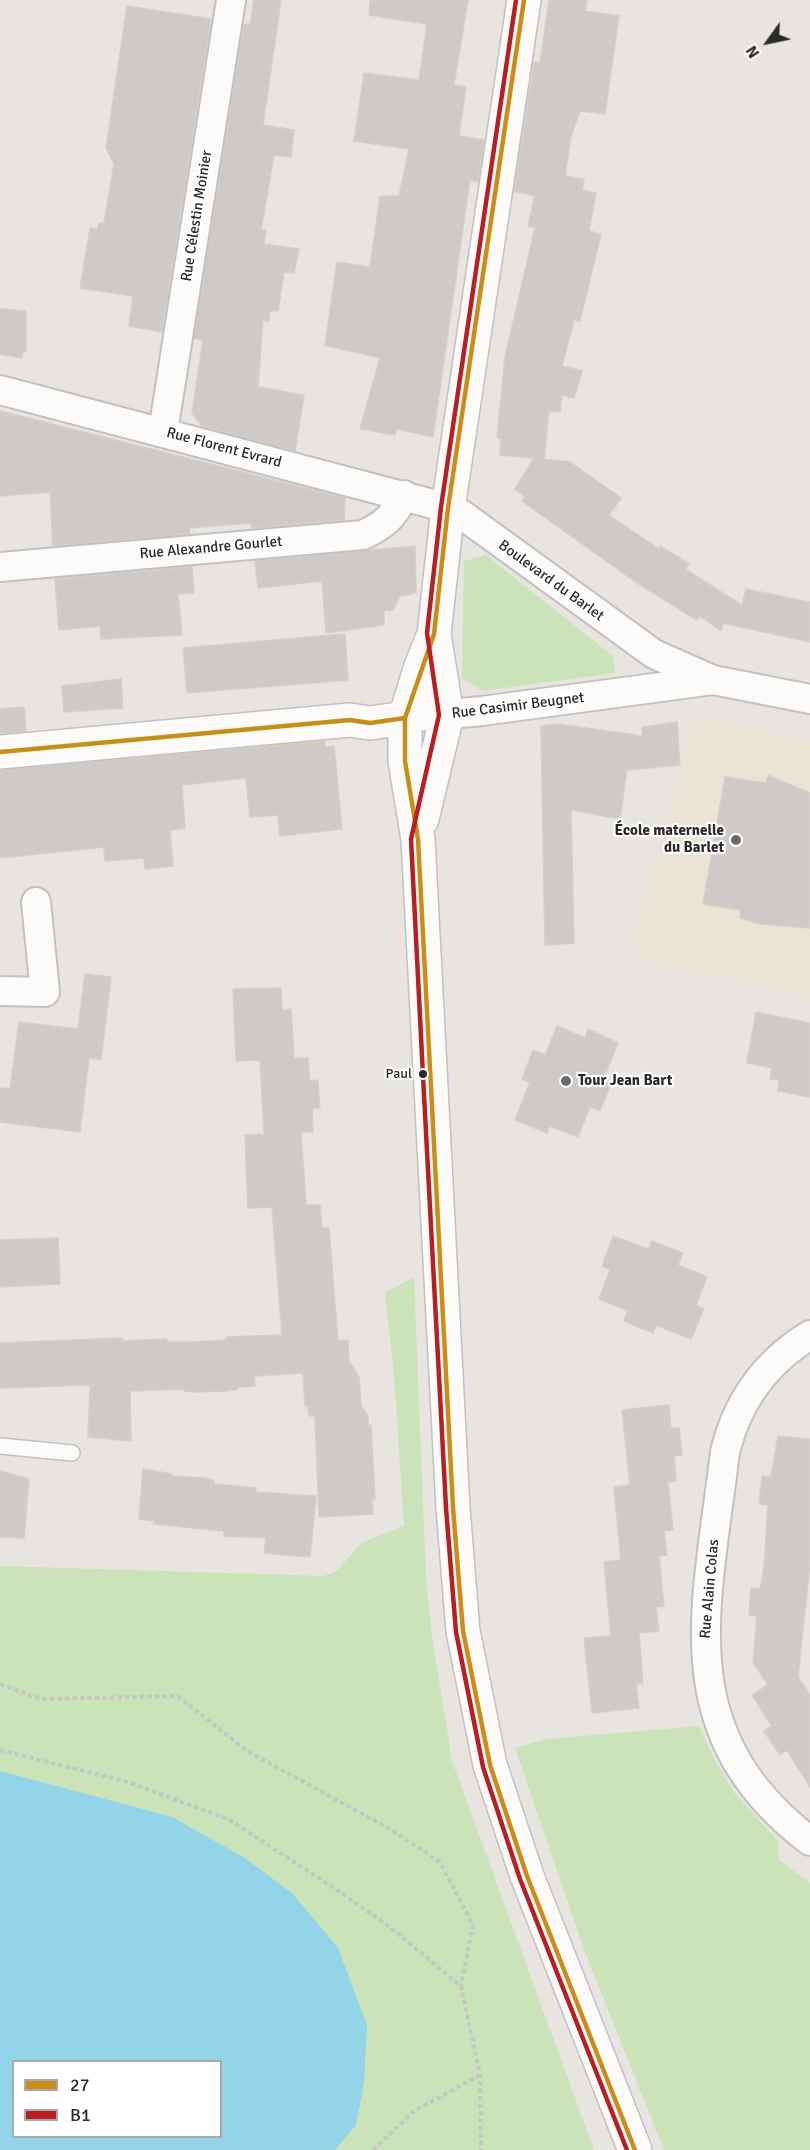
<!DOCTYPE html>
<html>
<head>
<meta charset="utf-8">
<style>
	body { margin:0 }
	#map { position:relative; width:810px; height:2150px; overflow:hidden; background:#e8e4e0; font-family:Signika,sans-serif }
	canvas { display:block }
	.legend { position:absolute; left:12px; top:2060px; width:210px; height:78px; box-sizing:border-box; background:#fff; border:2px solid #aaa; margin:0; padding:8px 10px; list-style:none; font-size:18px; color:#2a2a2a }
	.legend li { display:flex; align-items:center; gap:12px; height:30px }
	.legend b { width:30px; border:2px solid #aaa }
	.north { position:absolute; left:738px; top:12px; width:60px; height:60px; -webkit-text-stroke:4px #fff; paint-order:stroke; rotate:237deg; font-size:16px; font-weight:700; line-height:24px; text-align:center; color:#2a2a2a }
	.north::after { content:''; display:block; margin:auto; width:21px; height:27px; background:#2a2a2a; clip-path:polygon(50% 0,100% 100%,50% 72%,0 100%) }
</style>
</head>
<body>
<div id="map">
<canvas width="810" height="2150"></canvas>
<ul class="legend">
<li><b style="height:8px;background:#c88e19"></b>27</li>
<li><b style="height:8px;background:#b71f22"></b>B1</li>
</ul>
<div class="north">N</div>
</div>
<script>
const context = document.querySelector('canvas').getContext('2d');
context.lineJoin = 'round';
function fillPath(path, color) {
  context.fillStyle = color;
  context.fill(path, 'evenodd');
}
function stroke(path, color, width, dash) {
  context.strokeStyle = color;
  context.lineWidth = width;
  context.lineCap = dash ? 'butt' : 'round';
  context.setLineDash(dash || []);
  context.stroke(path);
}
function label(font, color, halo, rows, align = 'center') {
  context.font = font + ' Signika,sans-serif';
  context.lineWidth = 4.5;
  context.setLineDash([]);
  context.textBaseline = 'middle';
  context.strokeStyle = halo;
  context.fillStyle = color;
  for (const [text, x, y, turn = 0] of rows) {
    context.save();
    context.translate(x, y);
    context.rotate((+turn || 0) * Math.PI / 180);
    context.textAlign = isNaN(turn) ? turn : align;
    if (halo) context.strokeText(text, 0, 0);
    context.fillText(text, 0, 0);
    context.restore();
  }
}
fillPath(new Path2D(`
	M694 716 810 741V997L730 978 652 966 634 939Z`), '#ebe3d5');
fillPath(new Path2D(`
	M486 555 613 656 615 673 483 691 462 678 464 561Z
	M414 1277 426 1579 432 1637 452 1761 594 2150H0V1566L324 1576 337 1571 361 1543 404 1526 394 1376 385 1293ZM14 2062H220V2136H14Z
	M699 1726 713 1757 733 1791 778 1841 779 1860 810 1883V2150H664L585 1952 515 1748 547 1739Z`), '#cae3b9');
fillPath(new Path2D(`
	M0 1771 172 1817 245 1858 293 1894 338 1948 367 2025 364 2083 356 2125 335 2150H0ZM14 2062H220V2136H14Z`), '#94d4e9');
const building = new Path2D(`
	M254 0H281L263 125 294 130 291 157 274 155 261 230H266L264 244 299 249 294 273 284 272 278 311H270L269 321 263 320 258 387 304 395 295 451 202 426 192 413 203 340 194 338 244 24 250 25Z
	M370 0H468L454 85 466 87 459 136 484 140 478 182 470 180 433 437 397 429 395 435 360 429 380 358 325 345 337 262 370 267 380 196H399L409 149 354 141 364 73 419 80 427 24 369 15Z
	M549 0H587L585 11 619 16 605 114 580 111 571 136 565 176 584 179 582 190 596 193 589 231 601 234 580 321 574 320 562 366 582 371 574 398 562 395 560 412 549 411 544 459 500 455 501 439 497 438 505 357 535 228 528 226 535 196 514 191 534 62 540 63Z
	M127 6 211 19 162 332 129 326 133 296 80 288 90 228 97 229 99 223H104L114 164 106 148Z
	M0 309 26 311V351H23L22 358 0 354Z
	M0 411 345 498 344 520 252 528 251 523 189 528 190 534 53 546 50 492 0 496Z
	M534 458 570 462 621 498 609 515 659 549 660 546 689 564 685 569 742 605 746 589 810 602V642L723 623 721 631 700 616 697 620 637 583 522 501 525 497 515 489Z
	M415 546 416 593 400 596 393 610 384 611V625L326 633 322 581 258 588 255 561Z
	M192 567 194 593 178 594 182 635 101 639 100 626 59 630 55 579Z
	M345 634 348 680 187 693 183 648Z
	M121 679 123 708 64 712 62 686Z
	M24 707 26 731 0 733V709Z
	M677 722 680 765 627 770 620 819 571 810 574 943 545 945 541 726 558 724 643 736 642 727Z
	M325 741V747L334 746 342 829 280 836 278 815 250 817 246 778 182 785 185 828 170 830 173 866 145 869 144 858 105 861 104 847 0 858V770Z
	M768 775 810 793V928L760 924 740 918 741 910 703 904 725 777 766 783Z
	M85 974 111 977 101 1060 89 1058 80 1132 0 1122V1088L10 1089 19 1022 78 1029Z
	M281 988 282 1010 291 1009 294 1058H308L310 1081 318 1080 320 1108H312L313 1132H301L306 1205H320L322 1228H329L338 1341 348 1340 349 1361 359 1377 361 1405 368 1416V1425H371L375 1499H372L373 1514 319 1517 315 1416H309L308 1406H305L303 1373 254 1376 255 1386 238 1387V1389L228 1391 193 1392 184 1391 183 1389 130 1391 131 1441 88 1437 90 1385 0 1388V1343L122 1338V1341L167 1339V1342H194L226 1340V1337L282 1335 272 1207 248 1208 245 1135 264 1134 260 1060 236 1061 233 989Z
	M756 1012 810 1023V1097L778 1091 779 1080 770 1079 772 1068 747 1063Z
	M557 1026 585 1038 588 1029 618 1043 603 1080 611 1084 600 1111 590 1107 578 1137 549 1126 547 1133 515 1120 530 1082 522 1079 533 1050 545 1055Z
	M613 1236 648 1249 652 1241 683 1253 678 1265 707 1277 696 1305 704 1309 691 1339 656 1325 653 1333 624 1321 628 1311 599 1299 610 1270 602 1266Z
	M58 1238 60 1284 0 1287V1240Z
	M669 1405 671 1428H679L682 1455 674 1456 676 1481 668 1482 673 1530 664 1531 667 1555 659 1556 664 1606 656 1607 659 1631 639 1633 643 1684H636L639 1708 592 1713 584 1638 611 1636 604 1562 621 1560 614 1487 630 1485 622 1410Z
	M778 1436 810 1439V1563L798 1677 810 1695V1787L787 1750 780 1755 764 1731 772 1726 752 1695 768 1685 753 1662 757 1616 749 1615 751 1588 760 1589 764 1568 768 1505 759 1504 762 1476 771 1477Z
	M143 1469 172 1474V1476L204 1478 214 1481V1484L256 1488V1492L316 1496 310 1557 264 1553 266 1538 224 1536V1531L154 1524V1521L139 1519Z
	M0 1471 29 1479 24 1538 0 1537Z`);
fillPath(building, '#cdcac7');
stroke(building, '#d3d0cc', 1.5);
const service = new Path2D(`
	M0 1446 72 1453`);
const minor = new Path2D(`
	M0 390 448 508 461 514 654 654 713 680 810 699
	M163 432 231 0
	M0 567 363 535C384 525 394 517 404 495
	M405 718 482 711 713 680
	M0 991 45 992 36 902
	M810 1335C766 1362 737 1402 725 1452 707 1606 667 1732 810 1841`);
const tertiary = new Path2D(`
	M434 634 420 669 405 718V761L418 839 453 1508 463 1631 490 1765 527 1876 635 2150
	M0 752 350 720 370 723 405 718
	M422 819 447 715 434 634 448 508 524 0`);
stroke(service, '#c2c0c1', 18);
stroke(minor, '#c2c0c1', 32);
stroke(tertiary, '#c2c0c1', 36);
stroke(new Path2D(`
	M0 1684 42 1699 178 1696 247 1751 390 1829 440 1862 473 1925 461 1986
	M0 1750 128 1782 228 1819 343 1894 391 1928 461 1986 480 2075 481 2150
	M373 2150 414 2111 480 2075`), '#c6c6c5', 4, [4.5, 3]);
stroke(service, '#fcfbfa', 15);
stroke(minor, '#fcfbfa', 28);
stroke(tertiary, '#fcfbfa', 33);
stroke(new Path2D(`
	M524 0 448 508 434 634 405 718V761L418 839 453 1508 463 1631 490 1765 527 1876 635 2150
	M0 752 350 720 370 723 405 718`), '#c88e19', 4.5);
stroke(new Path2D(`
	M516 0 441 507 427 633 439 715 411 839 423 1076 446 1508 456 1632 483 1767 520 1879 627 2150`), '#b71f22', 4.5);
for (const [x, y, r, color] of [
	[736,840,6,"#6c6b6a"],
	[423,1074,5,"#2a2a2a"],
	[566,1081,6,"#6c6b6a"]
]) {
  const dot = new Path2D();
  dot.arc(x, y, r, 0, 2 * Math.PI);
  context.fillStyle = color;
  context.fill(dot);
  stroke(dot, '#fff', 2);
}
label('14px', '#2a2a2a', '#fff', [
	["Paul",412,1074]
], 'right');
label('15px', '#2a2a2a', '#fff', [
	["Rue Célestin Moinier",197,216,-81],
	["Rue Florent Evrard",224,448,15],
	["Rue Alexandre Gourlet",211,548,-5],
	["Boulevard du Barlet",551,581,36],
	["Rue Casimir Beugnet",518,706,-7],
	["Rue Alain Colas",710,1589,-85]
]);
label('bold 15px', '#2a2a2a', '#fff', [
	["École maternelle",724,831],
	["du Barlet",724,848],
	["Tour Jean Bart",578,1081,"left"]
], 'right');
</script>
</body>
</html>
